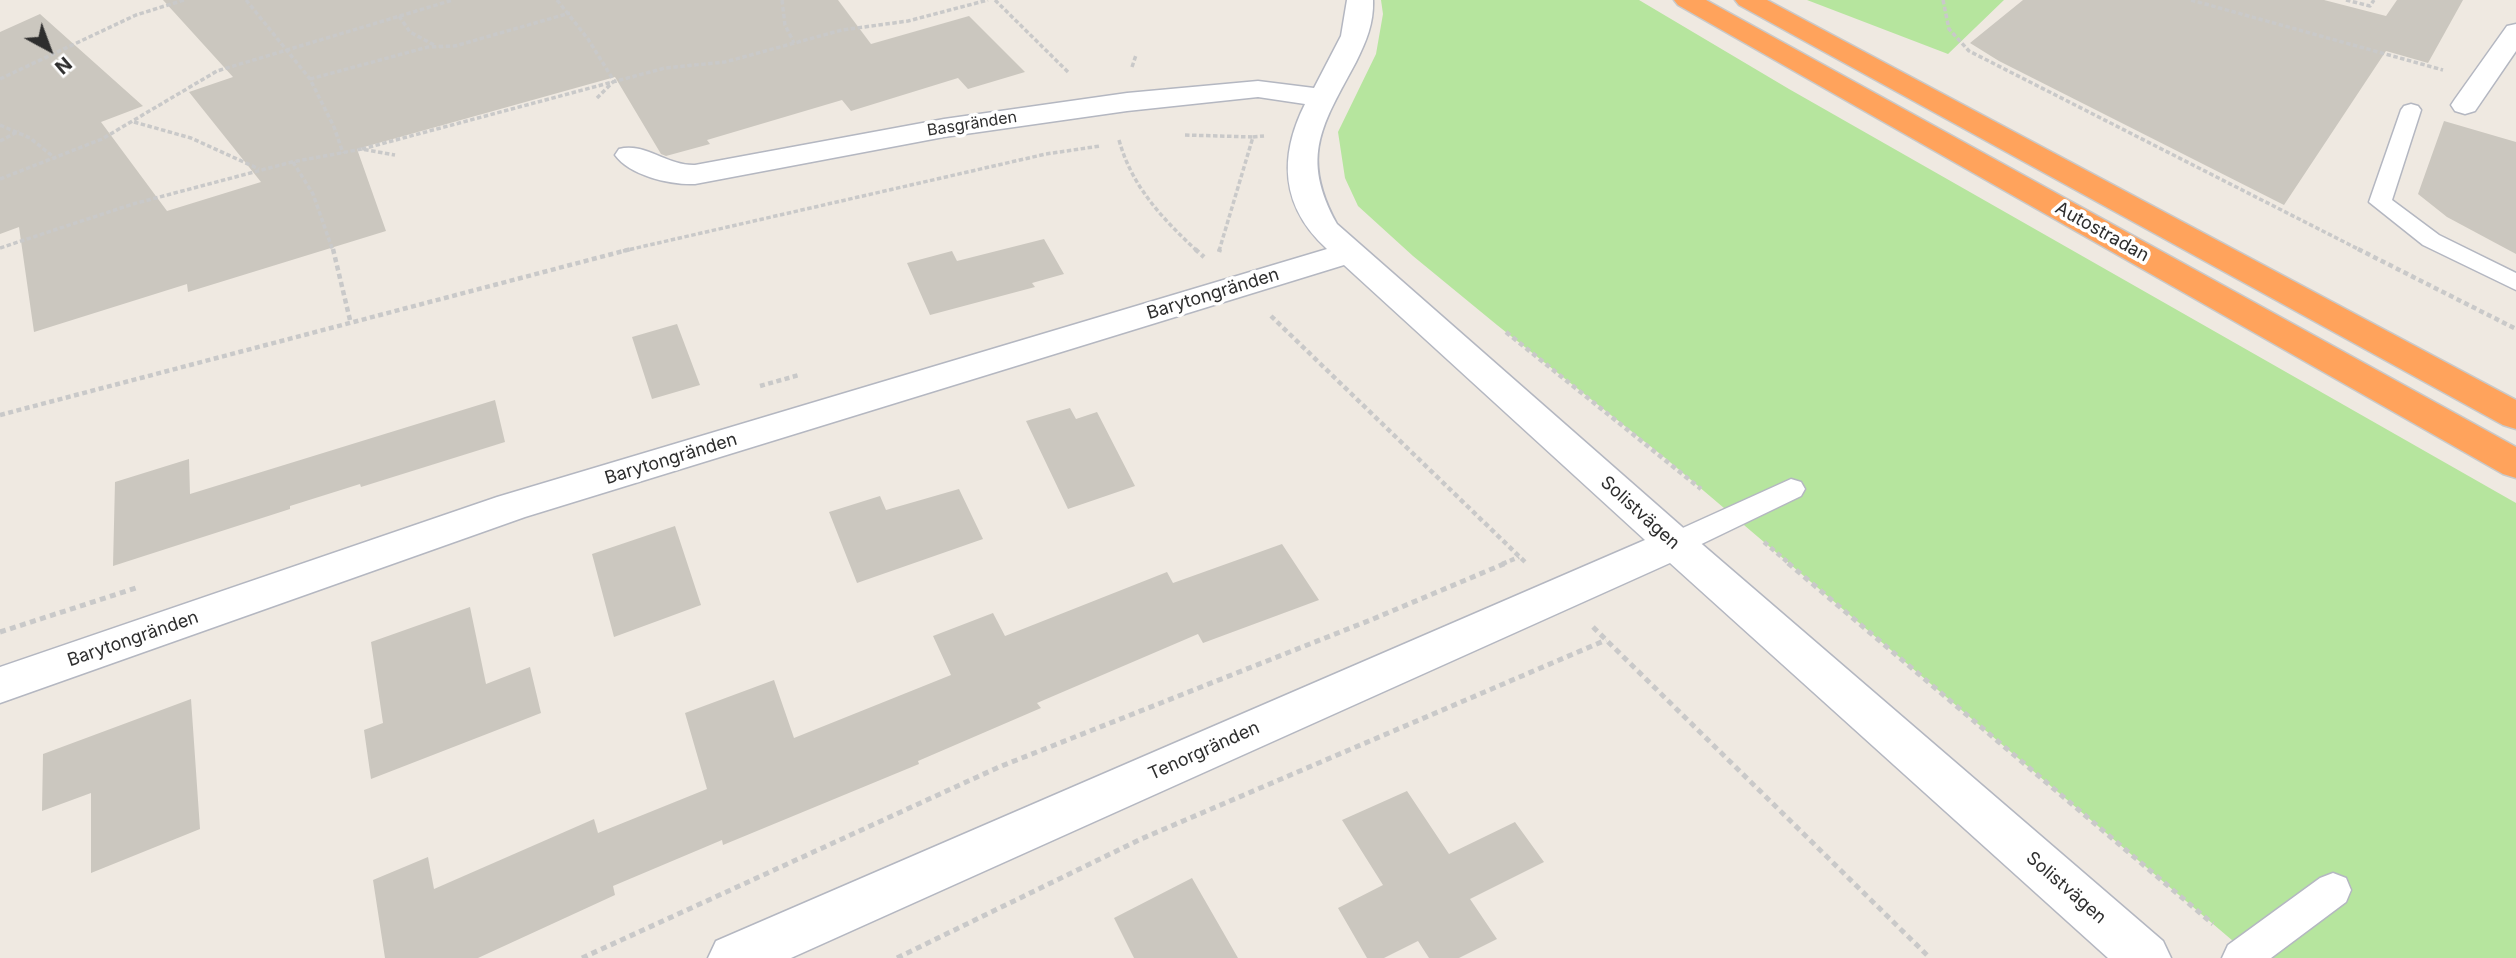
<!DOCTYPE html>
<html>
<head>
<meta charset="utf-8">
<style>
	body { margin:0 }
	#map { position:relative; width:2516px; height:958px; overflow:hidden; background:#efe9e1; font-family:Inter,sans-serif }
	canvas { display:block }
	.north { position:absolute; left:14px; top:14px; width:70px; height:70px; -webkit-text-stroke:5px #fff; paint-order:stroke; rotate:139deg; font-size:19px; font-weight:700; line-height:28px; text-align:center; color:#2e2e2e }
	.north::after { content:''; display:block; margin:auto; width:24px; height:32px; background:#2e2e2e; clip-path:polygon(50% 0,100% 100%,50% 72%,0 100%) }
</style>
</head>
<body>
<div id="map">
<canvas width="2516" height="958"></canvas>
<div class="north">N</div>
</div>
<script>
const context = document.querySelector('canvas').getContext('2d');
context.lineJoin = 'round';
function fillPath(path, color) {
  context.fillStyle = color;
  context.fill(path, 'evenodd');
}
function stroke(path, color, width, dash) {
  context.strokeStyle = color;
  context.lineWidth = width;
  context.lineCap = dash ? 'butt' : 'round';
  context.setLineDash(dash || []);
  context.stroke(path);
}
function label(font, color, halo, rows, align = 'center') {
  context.font = font + ' Inter,sans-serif';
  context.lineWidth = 7;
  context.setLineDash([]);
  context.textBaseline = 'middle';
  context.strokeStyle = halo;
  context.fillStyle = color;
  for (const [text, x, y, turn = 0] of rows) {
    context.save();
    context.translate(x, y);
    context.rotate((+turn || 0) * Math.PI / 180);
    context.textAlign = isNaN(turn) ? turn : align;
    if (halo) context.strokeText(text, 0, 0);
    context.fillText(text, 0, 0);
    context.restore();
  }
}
fillPath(new Path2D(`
	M1381 0H1639L1789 89 2516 503V958H2253L1664 457 1497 325 1413 256 1358 206 1345 178 1338 132 1376 54 1383 14Z
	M1807 0H2004L1948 54Z`), '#b6e59e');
fillPath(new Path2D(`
	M163 0H838L871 44 969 16 1025 72 968 89 958 78 851 111 842 100 707 140 710 144 666 156 661 154 615 77 357 149 386 231 188 292 187 284 34 332 19 227 0 234V32L40 14 143 106 101 122 167 211 261 182 189 92 233 77Z
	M2023 0H2324L2386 16 2397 0H2463L2428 63 2386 51 2284 205 1999 61 1970 43Z
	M2444 121 2516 142V254L2447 217 2418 194Z
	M1044 239 1064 274 1032 283 1035 287 930 315 907 263 952 251 957 261Z
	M677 324 700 385 652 399 632 337Z
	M495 400 505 442 361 487 360 484 290 506V509L113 566 115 482 189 459 190 494Z
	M1070 408 1076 419 1097 412 1135 486 1068 509 1026 421Z
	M959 489 983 539 857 583 829 512 880 496 886 510Z
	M675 526 701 605 614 637 592 554Z
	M1282 544 1319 600 1203 643 1198 634 1037 703 1041 708 918 761 919 764 723 845 722 840 613 886 615 895 478 958H385L373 880 428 857 434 889 594 819 598 833 707 789 685 713 774 680 794 738 951 675 933 636 993 613 1005 636 1167 572 1173 583Z
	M470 607 486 684 530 667 541 713 371 779 364 730 383 723 371 642Z
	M191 699 200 829 91 873V793L42 811 43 754Z
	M1407 791 1449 854 1515 822 1544 862 1470 899 1497 939 1459 958H1429L1418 941 1384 958H1367L1338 908 1383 885 1342 820Z
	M1192 878 1238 958H1134L1114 918Z`), '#cbc7bf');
const service = new Path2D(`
	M2411 104 2418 106 2421 110 2392 200 2439 235 2516 273V290L2423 245 2369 202 2401 110 2404 106Z
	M1791 479 1801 482 1805 489 1801 496 1685 552 1675 555 1665 552 1660 544 1665 536Z
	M2333 873 2346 878 2351 890 2346 902 2271 958H2222L2228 945 2320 878Z`);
const minor = new Path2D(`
	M1347 0H1373C1374 23 1366 42 1356 62 1323 124 1299 156 1337 224L1689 533 2163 941 2171 958H2108L1670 563 791 958H708L716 941 1645 540 1344 265 525 517 0 703V667L497 497 1327 249C1281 207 1278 158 1305 104L1258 97 1127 111 944 137 695 184C671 185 630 176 615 155L619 149C645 142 667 166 695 165L944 119 1127 93 1258 81 1314 88 1341 36Z
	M2516 24V51L2475 111 2465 114 2455 111 2451 105 2455 99 2507 26Z`);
const motorway = new Path2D(`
	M1674 0H1706L2516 447V478L2503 474 1678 5Z
	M1735 0H1767L2516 400V429L2503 425 1739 5Z`);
stroke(service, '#b4b7c1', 3);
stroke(minor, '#b4b7c1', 3);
stroke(motorway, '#c9c9c9', 3);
stroke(new Path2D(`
	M246 0 310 79 334 127 343 153
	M557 0 588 39 614 81 597 98
	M782 0 785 25 794 43
	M995 0 1069 73
	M1943 0 1949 29 1969 51 2362 251
	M2191 0 2443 70
	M2346 0 2370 6 2374 0
	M399 16 410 32 434 45
	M1132 67 1136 55
	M0 79 136 15 184 0
	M310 79 428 47 455 46 570 13
	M134 122 191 138 259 169
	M0 125 30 138 56 159
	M1185 135 1253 137
	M1119 140C1132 187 1162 218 1197 251
	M0 141 19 131
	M362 149 665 68 725 62 842 30 908 21 988 0
	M293 162 313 194 333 251
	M0 179 102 139 217 71 453 0
	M0 248 133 204 292 162 362 149 395 155
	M623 251 1046 154 1100 146
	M1219 251 1253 137 1264 136`), '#c9c9c9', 3.5, [4.5, 2.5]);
stroke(new Path2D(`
	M333 249 350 320
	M1195 249 1204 257
	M2358 249 2516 329
	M1219 252 1220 249
	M1271 316 1526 563
	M1506 332 1701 489
	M760 386 799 375
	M0 415 631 249
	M1764 542 1790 564
	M1502 564 1519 557`), '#c9c9c9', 4.5, [5, 3.5]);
stroke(new Path2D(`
	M1788 563 2213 924
	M1593 627 1930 958
	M0 632 136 588
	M582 958 999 767 1373 619 1506 563
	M897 958 1141 839 1606 640`), '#c9c9c9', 5, [6, 4.5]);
fillPath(service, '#fff');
fillPath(minor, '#fff');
fillPath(motorway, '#ffa35c');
label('16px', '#2e2e2e', '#fff', [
	["Basgränden",972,124,-9]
]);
label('18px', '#2e2e2e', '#fff', [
	["Autostradan",2102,232,29],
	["Barytongränden",1213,294,-17],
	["Barytongränden",671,459,-17],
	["Solistvägen",1640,513,42],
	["Barytongränden",133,639,-19],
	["Tenorgränden",1204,751,-24],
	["Solistvägen",2066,888,41]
]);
</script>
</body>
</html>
